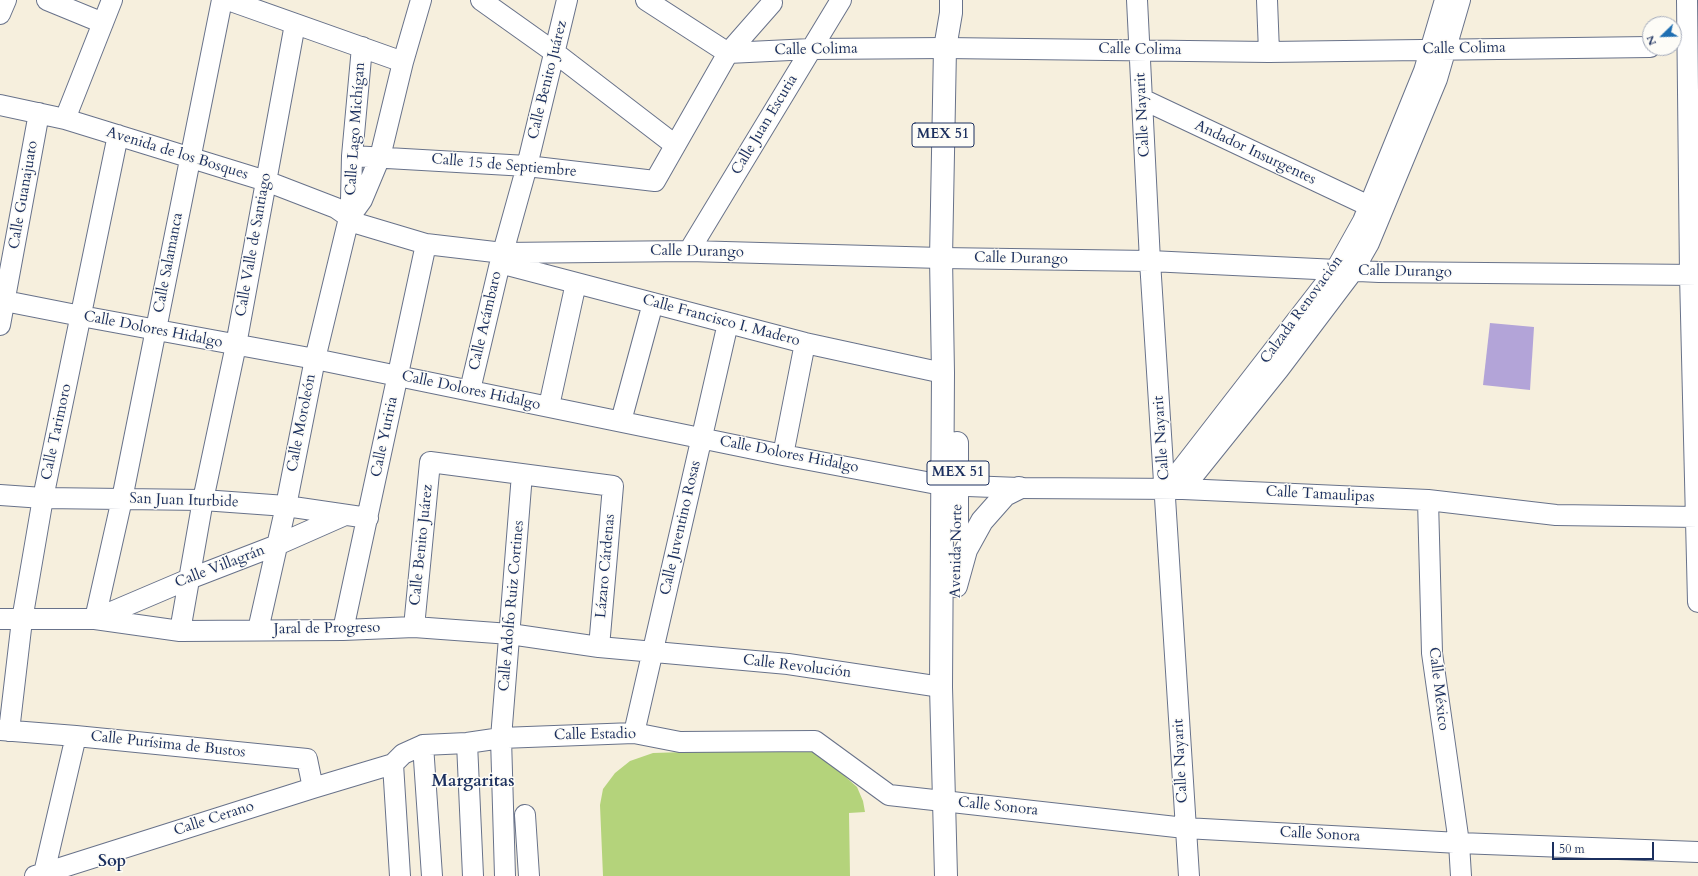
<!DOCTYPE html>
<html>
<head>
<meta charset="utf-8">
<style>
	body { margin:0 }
	#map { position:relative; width:1698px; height:876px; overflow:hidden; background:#f6efdd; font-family:Cardo,serif }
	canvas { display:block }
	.north { position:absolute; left:1642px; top:16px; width:40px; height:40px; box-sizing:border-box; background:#fdfcf7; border:1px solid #a3aaba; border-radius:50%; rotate:247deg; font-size:11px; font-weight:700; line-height:16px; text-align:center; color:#1b2f5e }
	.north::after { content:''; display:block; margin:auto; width:14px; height:18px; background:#1f6fb2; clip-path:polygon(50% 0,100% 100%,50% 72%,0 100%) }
	.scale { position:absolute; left:1552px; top:842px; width:102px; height:18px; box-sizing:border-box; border:2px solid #1b2f5e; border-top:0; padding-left:5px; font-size:12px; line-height:14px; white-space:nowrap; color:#1b2f5e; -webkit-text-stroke:3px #fdfcf7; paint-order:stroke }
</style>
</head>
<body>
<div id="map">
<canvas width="1698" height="876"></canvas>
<div class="north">N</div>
<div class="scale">50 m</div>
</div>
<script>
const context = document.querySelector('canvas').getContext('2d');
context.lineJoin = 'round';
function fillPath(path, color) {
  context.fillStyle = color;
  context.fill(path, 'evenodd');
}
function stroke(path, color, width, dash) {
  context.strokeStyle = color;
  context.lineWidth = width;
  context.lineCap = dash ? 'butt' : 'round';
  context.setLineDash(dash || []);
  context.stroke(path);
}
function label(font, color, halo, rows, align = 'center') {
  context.font = font + ' Cardo,serif';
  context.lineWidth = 3;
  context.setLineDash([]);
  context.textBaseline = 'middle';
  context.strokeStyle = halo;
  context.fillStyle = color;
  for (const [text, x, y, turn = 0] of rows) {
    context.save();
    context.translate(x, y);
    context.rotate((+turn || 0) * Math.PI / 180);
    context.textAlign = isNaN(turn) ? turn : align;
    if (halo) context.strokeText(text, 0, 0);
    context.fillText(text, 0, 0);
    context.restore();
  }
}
fillPath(new Path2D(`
	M813 748 857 787 863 801 865 812 849 813 850 876H603L600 805 603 789 615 773 630 761 653 753Z`), '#b4d37b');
fillPath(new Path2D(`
	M1490 323 1534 327 1530 390 1483 385Z`), '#b3a4d8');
const minor = new Path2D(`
	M47 0 103 23
	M228 0 403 62
	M481 0 554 52 675 145
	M646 0 728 53 811 49 945 48 1269 52 1650 47
	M1137 0 1150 261 1189 876
	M1267 0 1269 52
	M1687 0 1690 275 1698 602
	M0 14 6 0
	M1142 99 1369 206
	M0 105 65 119 266 181 336 208 359 224 426 244 503 253 689 251 941 258 1150 261 1379 272 1698 275
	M65 119 112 0
	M352 156 527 166 655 181 728 53 772 3
	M353 212 351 200 352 156 362 47
	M689 251 841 0
	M500 263 805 343 943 373
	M0 300 81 316 315 359 783 455 942 485 1019 488 1183 489 1428 500 1556 515 1698 517
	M0 325 39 113
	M470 390 500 263 527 166 567 0
	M549 406 576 283
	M621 421 653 303
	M783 455 805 343
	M1189 481 1279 369 1353 271 1369 243 1437 79 1460 0
	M1166 489 1335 271 1363 221 1424 71 1445 0
	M0 495 43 498 203 500 286 506 368 518
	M1428 500 1432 653 1459 843 1461 876
	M0 619H95L180 631 343 630 414 627 510 634 599 647 788 664 941 687
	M95 619 122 499 222 0
	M95 619 189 579 277 545 345 515
	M414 627 430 462 613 486 599 647
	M258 630 286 506 315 359 349 218 362 200 380 157 403 62 421 0
	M343 630 426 244
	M180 631 203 500 236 345 295 24
	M0 730 76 736 307 759 313 788
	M9 731 22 620 43 498 118 135
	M634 733 728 323
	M467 743 473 876
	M423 745 432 876
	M525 815 529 876
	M44 873 76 736
	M35 876 313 788 393 764
	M400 876 393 764 403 754 423 745 467 743 501 738 634 733 680 742 815 741 889 795 1185 828 1459 843 1698 852
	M505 876 501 738 522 474`);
const major = new Path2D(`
	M957 528V443
	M956 586 966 550 982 521 1005 495 1019 488
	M946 876 941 687 943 373 941 258 945 48 951 13V0`);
stroke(minor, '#68728a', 22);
stroke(major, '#68728a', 24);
stroke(minor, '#fff', 20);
stroke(major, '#fff', 22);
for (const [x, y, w] of [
	[943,135,62],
	[958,473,62]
]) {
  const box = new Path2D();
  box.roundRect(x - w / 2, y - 12, w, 24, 3);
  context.fillStyle = '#fdfcf7';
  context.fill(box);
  stroke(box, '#1b2f5e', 1);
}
label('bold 14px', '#1b2f5e', null, [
	["MEX 51",943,135],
	["MEX 51",958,473]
]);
label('15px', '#1b2f5e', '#fdfcf7', [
	["Calle Colima",1464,49,-1],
	["Calle Colima",816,50,-1],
	["Calle Colima",1140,50,1],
	["Calle Benito Juárez",548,80,-76],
	["Calle Nayarit",1143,115,-93],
	["Calle Juan Escutia",765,125,-59],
	["Calle Lago Michígan",356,129,-86],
	["Andador Insurgentes",1255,153,25],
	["Avenida de los Bosques",177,154,17],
	["Calle 15 de Septiembre",504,166,5],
	["Calle Guanajuato",24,195,-80],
	["Calle Valle de Santiago",254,245,-80],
	["Calle Durango",697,252,1],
	["Calle Durango",1021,259,1],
	["Calle Salamanca",169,263,-79],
	["Calle Durango",1405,272,1],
	["Calzada Renovación",1302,310,-54],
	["Calle Acámbaro",486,321,-77],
	["Calle Francisco I. Madero",721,321,15],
	["Calle Dolores Hidalgo",153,330,11],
	["Calle Dolores Hidalgo",471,391,12],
	["Calle Moroleón",302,423,-79],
	["Calle Tarimoro",57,432,-78],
	["Calle Yuriria",385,437,-78],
	["Calle Nayarit",1162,438,-94],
	["Calle Dolores Hidalgo",789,455,11],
	["Calle Tamaulipas",1320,495,3],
	["San Juan Iturbide",184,501,2],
	["Calle Juventino Rosas",681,528,-77],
	["Calle Benito Juárez",422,545,-84],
	["Avenida Norte",957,551,-89],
	["Lázaro Cárdenas",606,566,-85],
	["Calle Villagrán",220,567,-21],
	["Calle Adolfo Ruiz Cortines",512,606,-85],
	["Jaral de Progreso",327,629,-1],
	["Calle Revolución",797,667,7],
	["Calle México",1438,689,83],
	["Calle Estadio",595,735,-1],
	["Calle Purísima de Bustos",168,745,6],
	["Calle Nayarit",1181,761,-93],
	["Calle Sonora",998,807,6],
	["Calle Cerano",214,819,-18],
	["Calle Sonora",1320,835,3]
]);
label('bold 17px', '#1b2f5e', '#fdfcf7', [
	["Margaritas",473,782],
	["Sop",112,862]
]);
</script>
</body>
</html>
